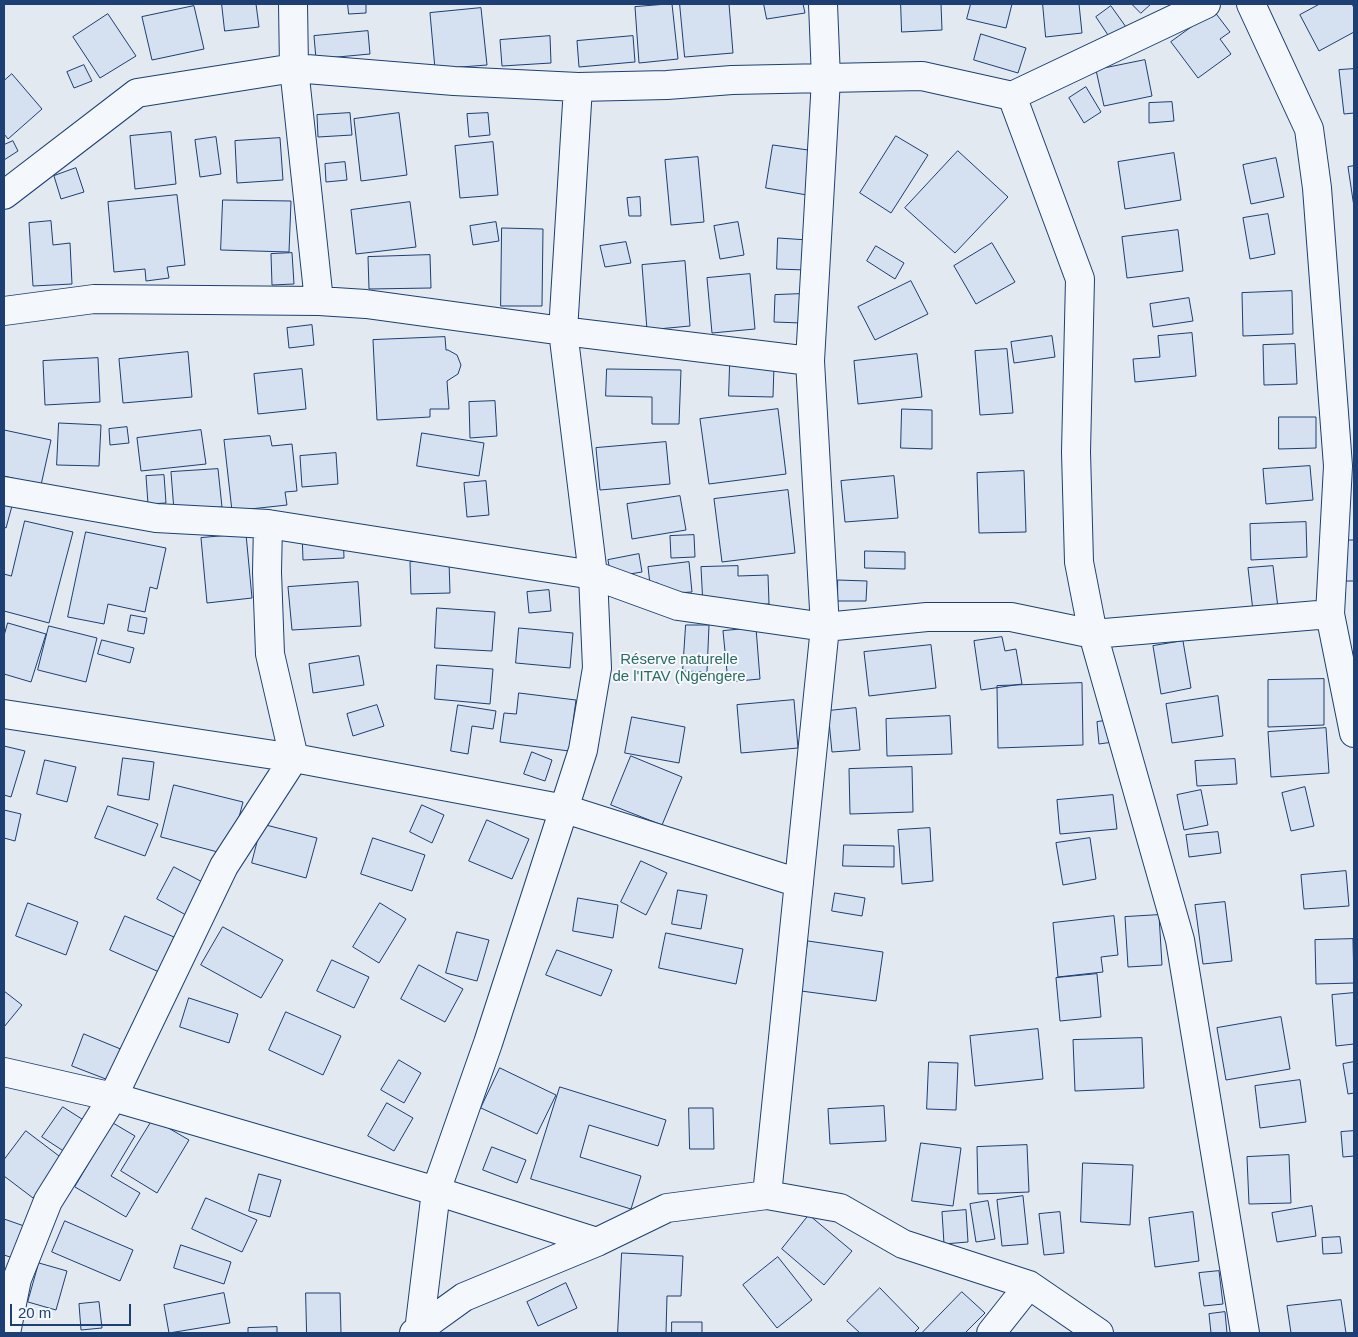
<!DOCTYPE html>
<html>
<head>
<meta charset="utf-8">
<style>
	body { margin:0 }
	#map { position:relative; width:1358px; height:1337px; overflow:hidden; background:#f4f7fb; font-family:Arial,sans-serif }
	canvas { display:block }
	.frame { position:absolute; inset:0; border:5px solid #1d3f73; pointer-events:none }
	.scale { position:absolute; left:10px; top:1304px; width:121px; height:22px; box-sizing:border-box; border:2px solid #1d3f73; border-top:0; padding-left:6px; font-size:15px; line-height:18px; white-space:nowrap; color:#1d3f73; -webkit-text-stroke:4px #f4f7fb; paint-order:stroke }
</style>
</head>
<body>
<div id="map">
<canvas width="1358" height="1337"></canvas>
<div class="frame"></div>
<div class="scale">20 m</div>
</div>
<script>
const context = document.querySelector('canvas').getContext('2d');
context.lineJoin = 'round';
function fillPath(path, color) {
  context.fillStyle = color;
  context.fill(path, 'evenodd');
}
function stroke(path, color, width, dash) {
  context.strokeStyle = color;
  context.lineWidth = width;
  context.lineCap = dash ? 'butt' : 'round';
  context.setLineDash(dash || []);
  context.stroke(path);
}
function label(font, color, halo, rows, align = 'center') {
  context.font = font + ' Arial,sans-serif';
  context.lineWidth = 4;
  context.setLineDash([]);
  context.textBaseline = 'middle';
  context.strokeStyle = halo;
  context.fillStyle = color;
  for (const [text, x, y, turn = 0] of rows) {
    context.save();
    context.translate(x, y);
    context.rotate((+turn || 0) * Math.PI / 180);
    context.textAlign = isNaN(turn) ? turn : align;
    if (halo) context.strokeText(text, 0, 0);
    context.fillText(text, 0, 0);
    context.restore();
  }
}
const green = new Path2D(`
	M4 4H1354V1333H4Z`);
fillPath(green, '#e3e9f0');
stroke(green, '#687fa3', 1);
const building = new Path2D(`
	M222 4H256L259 27 225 31Z
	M348 4H366V13L349 14Z
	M672 4 678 59 639 63 635 7Z
	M680 4H729L733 53 685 57Z
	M764 4H803L805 13 767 19Z
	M901 4H941L942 30 902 32Z
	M971 4H1012L1006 28 967 19Z
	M1043 4H1079L1082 33 1046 37Z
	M1132 4H1151L1141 13Z
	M1320 4H1352L1354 8V32L1319 51 1300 15Z
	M194 6 204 49 152 60 142 17Z
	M1111 6 1126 27 1110 38 1096 17Z
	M481 8 487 65 435 69 430 13Z
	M1214 11 1230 32 1220 39 1231 54 1198 78 1171 42Z
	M108 14 136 56 100 78 73 37Z
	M368 31 370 54 316 59 314 36Z
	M981 34 1026 48 1018 73 974 60Z
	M550 36 551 63 502 66 500 40Z
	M633 36 635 62 579 67 577 41Z
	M1145 60 1152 96 1104 106 1096 70Z
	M84 65 92 81 74 88 67 72Z
	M1354 69V113L1344 114 1339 70Z
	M12 74 42 109 8 139 4 134V81Z
	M1086 87 1101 112 1084 123 1069 98Z
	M1172 102 1174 121 1149 123V103Z
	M350 113 352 135 318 137 317 115Z
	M399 113 407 175 361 181 354 119Z
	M488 113 490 135 469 137 467 114Z
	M171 132 176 184 135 189 130 136Z
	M896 136 928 155 891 213 860 193Z
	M216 137 221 174 200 177 195 140Z
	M280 138 283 180 237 183 235 141Z
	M13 141 18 151 4 160V145Z
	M493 142 498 195 460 198 455 146Z
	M773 145 815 151 807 195 766 188Z
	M958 151 1008 197 955 253 905 208Z
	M1174 153 1181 200 1125 209 1118 162Z
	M698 157 704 222 671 225 665 160Z
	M1276 158 1284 197 1251 204 1243 165Z
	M345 162 347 180 326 182 325 164Z
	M1354 166V207L1348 167Z
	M76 168 84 192 61 199 54 176Z
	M177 195 185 265 167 267 169 278 146 281 145 269 114 272 108 202Z
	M640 197 641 216H629L627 198Z
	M223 200 291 201 289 252 221 250Z
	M410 202 416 247 356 254 351 210Z
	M1268 214 1275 254 1250 259 1243 218Z
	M51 221 53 245 70 243 72 284 33 286 29 223Z
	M496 222 499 241 473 245 470 226Z
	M738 222 744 255 720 259 714 226Z
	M502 228 543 229 542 306H501Z
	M1178 230 1183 271 1127 278 1122 237Z
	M778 238 808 240 806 270 777 269Z
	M626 242 631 263 605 267 600 246Z
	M992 243 1015 282 976 304 954 266Z
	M876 246 904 263 895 279 867 261Z
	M292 253 294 284 272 285 271 254Z
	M430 255 431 288 369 289 368 257Z
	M685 261 690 326 647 330 642 265Z
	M750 274 755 329 712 333 707 278Z
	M911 281 928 314 875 340 858 307Z
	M1292 291 1293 334 1243 336 1242 293Z
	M801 294V323L774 322 775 295Z
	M1189 298 1193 321 1153 327 1150 304Z
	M312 325 314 345 289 348 287 328Z
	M1192 333 1196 376 1135 382 1133 359 1160 357 1158 336Z
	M1052 336 1055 357 1014 363 1011 342Z
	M445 337 446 350H448L457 355 461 365 458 374 447 381 449 409H430V417L377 420 373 340Z
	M1295 344 1297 384 1264 385 1263 345Z
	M1007 349 1013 413 980 415 975 351Z
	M188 352 192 397 123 403 119 359Z
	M917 354 922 397 858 404 854 361Z
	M98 358 100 402 45 405 43 361Z
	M730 364 774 365 773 397 729 396Z
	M302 369 306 409 258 414 254 374Z
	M607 369 681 370 679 424H652V397L606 396Z
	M495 401 497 436 470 438 469 402Z
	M778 409 786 474 709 484 700 419Z
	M902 409 932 410V449L901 448Z
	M1279 417H1316V448L1279 449Z
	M59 423 101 425 99 466 57 465Z
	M127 427 129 443 110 445 109 429Z
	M4 430 51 440 41 485 4 476Z
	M201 430 206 464 141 471 137 438Z
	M422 433 484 443 479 476 417 466Z
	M270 436 272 446 292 444 297 491 285 492 287 505 232 511 224 440Z
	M666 442 670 484 600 490 596 448Z
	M336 453 338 484 302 487 300 456Z
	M1310 466 1313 500 1266 504 1263 469Z
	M218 469 222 507 174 511 171 472Z
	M1024 471 1026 532 979 533 977 473Z
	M164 475 166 503 148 504 146 476Z
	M894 476 898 518 845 522 841 481Z
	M486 481 489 515 467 517 464 483Z
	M788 490 795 553 722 562 714 499Z
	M680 496 686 530 632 539 627 504Z
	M4 504 12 506 6 528 4 527Z
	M25 521 73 532 49 623 4 611V574L11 576Z
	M1306 522 1307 557 1251 560 1250 524Z
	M343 531 344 558 303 560 302 532Z
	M86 532 166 548 157 589 150 587 145 612 108 604 104 624 68 617Z
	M246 534 252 598 207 603 201 538Z
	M694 535 695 557 671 558 670 536Z
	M1346 540H1354V581H1346Z
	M865 551 905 552V569L865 568Z
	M639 554 642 572 611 577 608 560Z
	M449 561 450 593 411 594 410 562Z
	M689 562 692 592 659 594 658 583 650 584 648 567Z
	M738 566V576L768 575 769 604 703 606 701 567Z
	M1273 566 1278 608 1253 611 1248 568Z
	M838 580 867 581 866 601H838Z
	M358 582 361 626 292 630 288 587Z
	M549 590 551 611 529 613 527 592Z
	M437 608 495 612 492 651 435 648Z
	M131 615 147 618 144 634 128 631Z
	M8 623 46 634 31 682 4 674V636Z
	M686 625H709L707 672 683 671Z
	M49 626 97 638 86 682 38 670Z
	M519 628 573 633 570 668 516 663Z
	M756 628 760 679 728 682 723 631Z
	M1002 637 1005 651 1016 649 1022 684 981 690 974 641Z
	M102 640 134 648 130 663 98 654Z
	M1183 641 1191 688 1161 694 1153 646Z
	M931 645 936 688 869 696 864 652Z
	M359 656 364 685 313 693 309 664Z
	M437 665 493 669 490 704 435 699Z
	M1324 679V725L1268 727V680Z
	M1082 683 1083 745 998 748 997 686Z
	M519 693 576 700 569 751 500 742 504 713 516 714Z
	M1218 696 1223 736 1172 743 1166 704Z
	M794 700 798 748 741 753 737 705Z
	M377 705 384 726 353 736 347 714Z
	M458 705 496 711 493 729 472 726 468 754 451 751Z
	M856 708 860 750 832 752 828 711Z
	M950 716 952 754 887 756 886 719Z
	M632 717 685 727 679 763 625 753Z
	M1111 720 1113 742 1099 744 1097 722Z
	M1326 728 1329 773 1271 777 1268 732Z
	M4 746 25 751 11 797 4 795Z
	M532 752 552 760 545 781 524 774Z
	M631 756 682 777 662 825 611 805Z
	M123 758 154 762 149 800 118 795Z
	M1235 759 1237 784 1197 786 1195 761Z
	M45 760 76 767 67 802 37 794Z
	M912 767 913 812 850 814 849 769Z
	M174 785 243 802 229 855 161 837Z
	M1305 787 1314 826 1291 831 1282 793Z
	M1201 790 1208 825 1184 830 1177 795Z
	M1113 795 1117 829 1060 834 1057 800Z
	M422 805 444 815 432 843 410 832Z
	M108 806 158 824 145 856 95 838Z
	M4 810 21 814 15 841 4 838Z
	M487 820 529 839 512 879 469 861Z
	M262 824 317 838 306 878 252 863Z
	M930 828 933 881 902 884 898 830Z
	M1218 832 1221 853 1189 857 1186 835Z
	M373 838 425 855 412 891 361 874Z
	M1090 838 1096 879 1063 885 1056 843Z
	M844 845 894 846V867L843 866Z
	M641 861 667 873 646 915 621 902Z
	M174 867 212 887 195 920 157 899Z
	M1346 871 1349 906 1304 909 1301 875Z
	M678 890 707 895 701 929 672 924Z
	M835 893 865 898 862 916 832 911Z
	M578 898 618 905 613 938 573 931Z
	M1225 902 1232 961 1203 964 1195 905Z
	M28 903 78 922 66 955 16 936Z
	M380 903 406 919 379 963 353 947Z
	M1159 915 1162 965 1128 967 1125 917Z
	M125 916 174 937 159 972 110 950Z
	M1114 916 1118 955 1101 957 1103 972 1058 977 1053 923Z
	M223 927 283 960 261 998 201 965Z
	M457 932 489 940 477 981 446 973Z
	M666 933 743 949 736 984 659 968Z
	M1353 939 1354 983 1316 984 1315 940Z
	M808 941 883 952 876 1001 801 991Z
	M557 950 612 970 601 996 546 975Z
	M332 960 369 977 354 1008 317 991Z
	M419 965 463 989 445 1022 401 999Z
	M1097 974 1101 1017 1060 1021 1056 978Z
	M4 991 22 1005 4 1027Z
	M1354 993V1044L1336 1046 1332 995Z
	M189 998 238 1014 229 1043 180 1027Z
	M286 1012 341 1036 323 1075 269 1050Z
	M1281 1017 1290 1069 1226 1080 1217 1028Z
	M1038 1029 1043 1079 975 1086 970 1036Z
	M84 1034 123 1050 111 1081 72 1066Z
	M1142 1038 1144 1088 1075 1091 1073 1040Z
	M399 1060 421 1073 404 1103 381 1090Z
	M929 1062 958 1063 956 1110 927 1109Z
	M1354 1062V1093L1348 1094 1343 1064Z
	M500 1068 556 1095 537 1134 481 1108Z
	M1300 1080 1306 1122 1260 1128 1255 1086Z
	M560 1087 666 1120 658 1146 589 1125 580 1157 641 1176 631 1209 531 1179Z
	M387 1103 413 1118 394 1151 368 1136Z
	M884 1106 886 1141 830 1144 828 1109Z
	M63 1107 85 1121 65 1152 42 1137Z
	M689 1108H713L714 1149H690Z
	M153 1119 189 1140 157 1193 121 1171Z
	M113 1123 135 1136 111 1176 140 1193 126 1217 75 1187Z
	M26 1131 63 1159 33 1198 4 1176V1160Z
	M1354 1131V1156L1343 1157 1341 1132Z
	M921 1143 961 1148 953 1206 912 1201Z
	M1027 1145 1029 1192 978 1194 977 1147Z
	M492 1147 526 1160 517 1183 483 1170Z
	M1289 1155 1291 1203 1249 1204 1247 1157Z
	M1083 1163 1133 1165 1130 1225 1081 1222Z
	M259 1174 281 1180 270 1217 249 1211Z
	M1023 1196 1028 1244 1002 1246 997 1200Z
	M206 1198 257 1220 242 1252 192 1229Z
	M988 1201 995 1239 976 1242 970 1204Z
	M1312 1206 1316 1236 1277 1242 1272 1213Z
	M966 1210 968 1242 944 1244 942 1212Z
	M1060 1212 1064 1253 1044 1255 1039 1214Z
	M1193 1212 1199 1261 1155 1267 1149 1218Z
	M809 1215 852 1251 824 1285 782 1249Z
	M4 1219 27 1227 16 1259 4 1255Z
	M65 1221 133 1250 120 1281 52 1252Z
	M1340 1237 1342 1253 1323 1254 1322 1238Z
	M181 1245 231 1262 224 1284 174 1268Z
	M622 1253 683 1256 681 1296H667L666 1333H618Z
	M778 1257 812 1300 777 1328 743 1285Z
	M39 1263 67 1271 56 1310 28 1302Z
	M1219 1271 1223 1304 1204 1306 1199 1273Z
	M566 1283 577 1308 538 1326 527 1302Z
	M880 1288 919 1328 914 1333H860L847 1321Z
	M962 1292 985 1313 965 1333H922Z
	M224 1293 230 1323 169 1333 164 1305Z
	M306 1293H340L341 1333H307Z
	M1341 1300 1346 1333H1291L1287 1306Z
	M99 1302 102 1328 81 1330 79 1304Z
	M1225 1312 1227 1333H1211L1209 1314Z
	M672 1322H702V1333H672Z
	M277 1327V1333H248V1328Z`);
fillPath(building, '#d5e0f0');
stroke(building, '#1d3f73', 1);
const street = new Path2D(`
	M293 4 294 68 319 301
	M1251 4 1309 129 1317 188 1338 466 1330 614 1354 733
	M1012 96 1206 4
	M4 195 137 93 294 68 454 81 578 87 667 85 732 80 922 76 1012 96 1080 279 1076 452 1079 562 1093 634 1180 940 1245 1333
	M4 311 94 299 319 301 366 304 563 331 810 361
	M4 491 156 518 268 524 593 575 678 606 825 627 927 617H1011L1093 634 1330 614
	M4 714 294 758 565 809 799 883
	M4 1072 113 1097 436 1191 597 1242
	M767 1195 825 627 810 361 826 79 823 4
	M419 1331 436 1191 488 1043 583 750 597 668 593 575 563 331 578 87
	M6 1333 17 1279 48 1201 113 1097 224 866 294 758 270 654 267 572 268 524
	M414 1333 464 1297 597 1242 667 1208 767 1195 840 1208 903 1244 1029 1285 1099 1333
	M991 1333 1029 1285`);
stroke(street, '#1d3f73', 30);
stroke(street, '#f4f7fb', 28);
label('15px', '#2c6c60', '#f4f7fb', [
	["Réserve naturelle",679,660],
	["de l'ITAV (Ngengere",679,677]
]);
</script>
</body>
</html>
